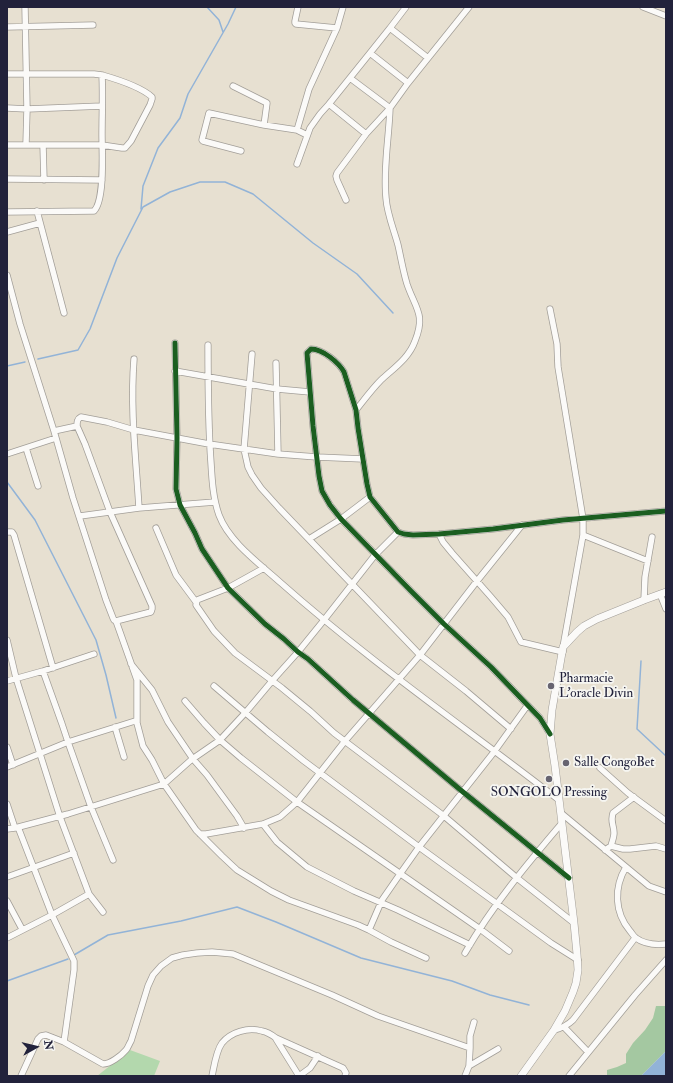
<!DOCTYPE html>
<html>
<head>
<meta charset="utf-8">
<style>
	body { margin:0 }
	#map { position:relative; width:673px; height:1083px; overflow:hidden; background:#e7e0d1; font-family:"IM FELL Double Pica",serif }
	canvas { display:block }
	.frame { position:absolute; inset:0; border:8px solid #22223b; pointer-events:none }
	.north { position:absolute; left:16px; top:1027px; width:40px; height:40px; -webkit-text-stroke:3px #f6f6f2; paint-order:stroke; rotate:82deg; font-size:11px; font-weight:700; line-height:16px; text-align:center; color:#22223b }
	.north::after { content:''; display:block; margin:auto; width:14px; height:18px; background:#22223b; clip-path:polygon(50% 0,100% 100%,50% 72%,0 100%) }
</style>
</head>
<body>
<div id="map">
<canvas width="673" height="1083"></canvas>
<div class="frame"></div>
<div class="north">N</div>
</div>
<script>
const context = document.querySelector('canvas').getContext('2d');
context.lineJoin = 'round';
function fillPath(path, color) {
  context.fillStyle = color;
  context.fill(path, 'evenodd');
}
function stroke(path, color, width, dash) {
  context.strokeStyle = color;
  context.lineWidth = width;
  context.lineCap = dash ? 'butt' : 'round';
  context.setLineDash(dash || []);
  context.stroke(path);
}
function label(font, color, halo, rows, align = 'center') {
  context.font = font + ' "IM FELL Double Pica",serif';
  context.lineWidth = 3.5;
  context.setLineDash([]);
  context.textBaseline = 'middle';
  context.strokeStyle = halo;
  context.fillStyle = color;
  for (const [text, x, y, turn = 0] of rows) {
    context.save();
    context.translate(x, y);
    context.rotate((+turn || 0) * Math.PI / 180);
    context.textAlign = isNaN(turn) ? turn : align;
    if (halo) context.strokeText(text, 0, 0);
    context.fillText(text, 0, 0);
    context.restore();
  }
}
fillPath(new Path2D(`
	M130 1050 160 1061 154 1076H97Z`), '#b3d8ad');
fillPath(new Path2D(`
	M656 1006H666V1051L641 1076H607V1070L617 1067 626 1063V1054L633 1043 645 1030 653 1018Z`), '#a4c8a1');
fillPath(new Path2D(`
	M666 1051V1076H641Z`), '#92b3d7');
stroke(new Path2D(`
	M207 7 219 20 223 32
	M141 209 143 186 158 148 180 118 188 94 228 24 236 7
	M38 359 78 350 90 329 117 258 143 207 170 192 200 182H225L253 194 313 243 357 274 393 313
	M7 366 25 362
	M7 482 35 520 96 640 106 675 116 718
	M641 661 637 729 666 756
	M74 955 108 935 181 921 237 907 276 922 361 958 452 981 490 995 529 1005
	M7 981 68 959`), '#92b3d7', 1.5);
const minor = new Path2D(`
	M25 7 27 109 26 144
	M298 7 295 21V23L296 24 337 28
	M406 7 390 28 428 58
	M643 7 666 16
	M7 27 93 25
	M370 53 390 28
	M7 74H94L102 75C103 95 102 115 102 135 102 151 105 200 94 211L7 212
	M350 78 390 108
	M233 86 267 103 264 125
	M7 108 27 109 102 106
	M297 130 309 89 337 28 343 7
	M366 134 329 104 370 53 408 83
	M7 145H102L122 148H125L131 141 150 105 152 99V97C141 87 116 79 102 75
	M43 145 44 180
	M241 151 203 141 202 140 209 113 264 125 297 130 307 135
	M297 164 310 128 320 114 329 104
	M7 179 102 180
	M346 200 337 180 336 176 337 173 366 134 390 108 408 83 469 7
	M37 211 64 313
	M7 232 40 223
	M7 275 20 324 54 431 73 498 106 600 113 618 114 620 116 621 151 612 152 609V606L110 512 85 444 77 426 54 431
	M550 309 557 344 558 367 583 519V535L563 647
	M175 343 177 438 176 489 180 505 195 533 202 549 228 588 265 624 284 639 298 652 308 659 353 700 463 792 569 878
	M208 345C208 384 208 424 211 463 212 480 213 498 219 515 229 542 260 564 281 583 369 661 466 728 559 800
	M252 354 244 449 248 467 252 475 261 488 279 508 420 655 466 691 511 729
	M134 359C130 409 136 459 139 508
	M276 363 278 454 317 457 363 459
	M175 371 277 389 310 392
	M356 410C364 400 372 389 381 380 394 368 409 358 415 341 426 314 415 308 407 284 403 271 401 258 398 245 394 230 387 214 386 198 383 168 389 138 390 108
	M77 426C77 422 77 419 81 417L107 422 134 430 209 444 278 454
	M26 448 38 486
	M7 454 56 438
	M80 516 139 508 215 502
	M156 528 176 575 196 602
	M7 532H12L14 535 53 668
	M439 534 443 542 452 553 491 597 508 617 521 642 563 652
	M583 535 648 561
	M309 539 341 519 370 497
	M264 568 228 588 197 600 196 605 214 631 235 653 282 688 310 711 334 733 444 816 517 878 574 923
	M660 594 666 609
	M644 600 645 577 652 537
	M116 621 137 680V723
	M7 640 16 678 60 817 89 894 103 912
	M131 664 152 690 168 722 193 759 207 775 237 816 244 828
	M43 671 62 724 68 742 135 721 137 723 143 746 152 760 164 784 196 830 222 856 237 870 271 891 289 900 358 925 369 930 391 942 426 958
	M7 681 43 671 94 654
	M214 686 268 732 304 761 419 847 551 943 578 960
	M185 701 204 723 220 740 241 758 297 802 480 929 509 951
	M115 727 124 757
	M550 734 540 718 491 667 444 624 411 591 341 519 330 505 322 491 319 476 313 426 307 353 311 349C323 349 339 363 344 372L356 410 358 428 367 484 370 497 398 532 404 534 413 535 439 534 493 529 563 520 666 511
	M7 747 13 765
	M7 767 68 742 91 807 113 860
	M600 768 628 793 666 821
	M7 804 15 828
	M561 813 649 886 666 892
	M263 824 277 842 307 867 354 891 398 910 470 945
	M18 827 52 915 74 961V970L64 1042
	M7 829 15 828 68 814 164 784 191 760 220 740 246 712 272 681 298 652 324 620 375 555 398 532
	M200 834H206L263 824 280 817 297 802 345 741 420 655 477 581 522 525
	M611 846 623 849H630L656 846 666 849
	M605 850 611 846C612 842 614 837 614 833 614 825 610 822 613 813L634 797
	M626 867C614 887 614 912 630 931 632 933 633 936 636 938 644 944 656 945 666 944
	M7 877 74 853
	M7 901 22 929
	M369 930 382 900 400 874 419 847 494 752 527 706
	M7 938 52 915 89 894
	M465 953C492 906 527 864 562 823
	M564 1027 588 1052
	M554 1030C562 1028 567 1026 573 1020L635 938
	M276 1039 299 1076
	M470 1048V1036L474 1022
	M21 1076 38 1039 41 1036 46 1035 64 1042 103 1064C110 1064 121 1056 126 1050 128 1048 129 1044 131 1041L148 986 153 975 161 966 172 958 183 955 197 953 212 952 233 954 332 995 378 1016 470 1048 469 1066
	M212 1076C214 1067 216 1051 222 1043 231 1032 248 1027 262 1031 267 1032 272 1035 276 1038L343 1068 346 1073 345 1076
	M299 1076 310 1068 318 1056
	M465 1076 469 1066 498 1049
	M569 1076 635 995 666 960`);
const tertiary = new Path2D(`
	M521 1076 554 1030 565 1011 573 992 576 983 578 970 577 954 574 923 555 766 550 734 552 710 563 647 577 632 584 626 597 619 644 600 666 592`);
stroke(minor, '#a29e98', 7);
stroke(tertiary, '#a29e98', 8);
stroke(minor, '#fbfaf8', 5.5);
stroke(tertiary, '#fbfaf8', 7);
stroke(new Path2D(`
	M175 343 177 438 176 489 180 505 195 533 202 549 228 588 265 624 284 639 298 652 308 659 353 700 463 792 569 878
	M550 734 540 718 491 667 444 624 411 591 341 519 330 505 322 491 319 476 313 426 307 353 311 349C323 349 339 363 344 372L356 410 358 428 367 484 370 497 398 532 404 534 413 535 439 534 493 529 563 520 666 511`), '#1b5e20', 5);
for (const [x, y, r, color] of [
	[551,686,4,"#676470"],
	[566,763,4,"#676470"],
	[549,779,4,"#676470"]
]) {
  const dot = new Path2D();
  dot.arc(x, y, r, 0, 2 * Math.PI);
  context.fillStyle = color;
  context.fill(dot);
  stroke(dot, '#f6f6f2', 1.5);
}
label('13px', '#22223b', '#f6f6f2', [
	["Pharmacie",559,679],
	["L'oracle Divin",559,694],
	["Salle CongoBet",574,763],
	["SONGOLO Pressing",549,793,"center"]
], 'left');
</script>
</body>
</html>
